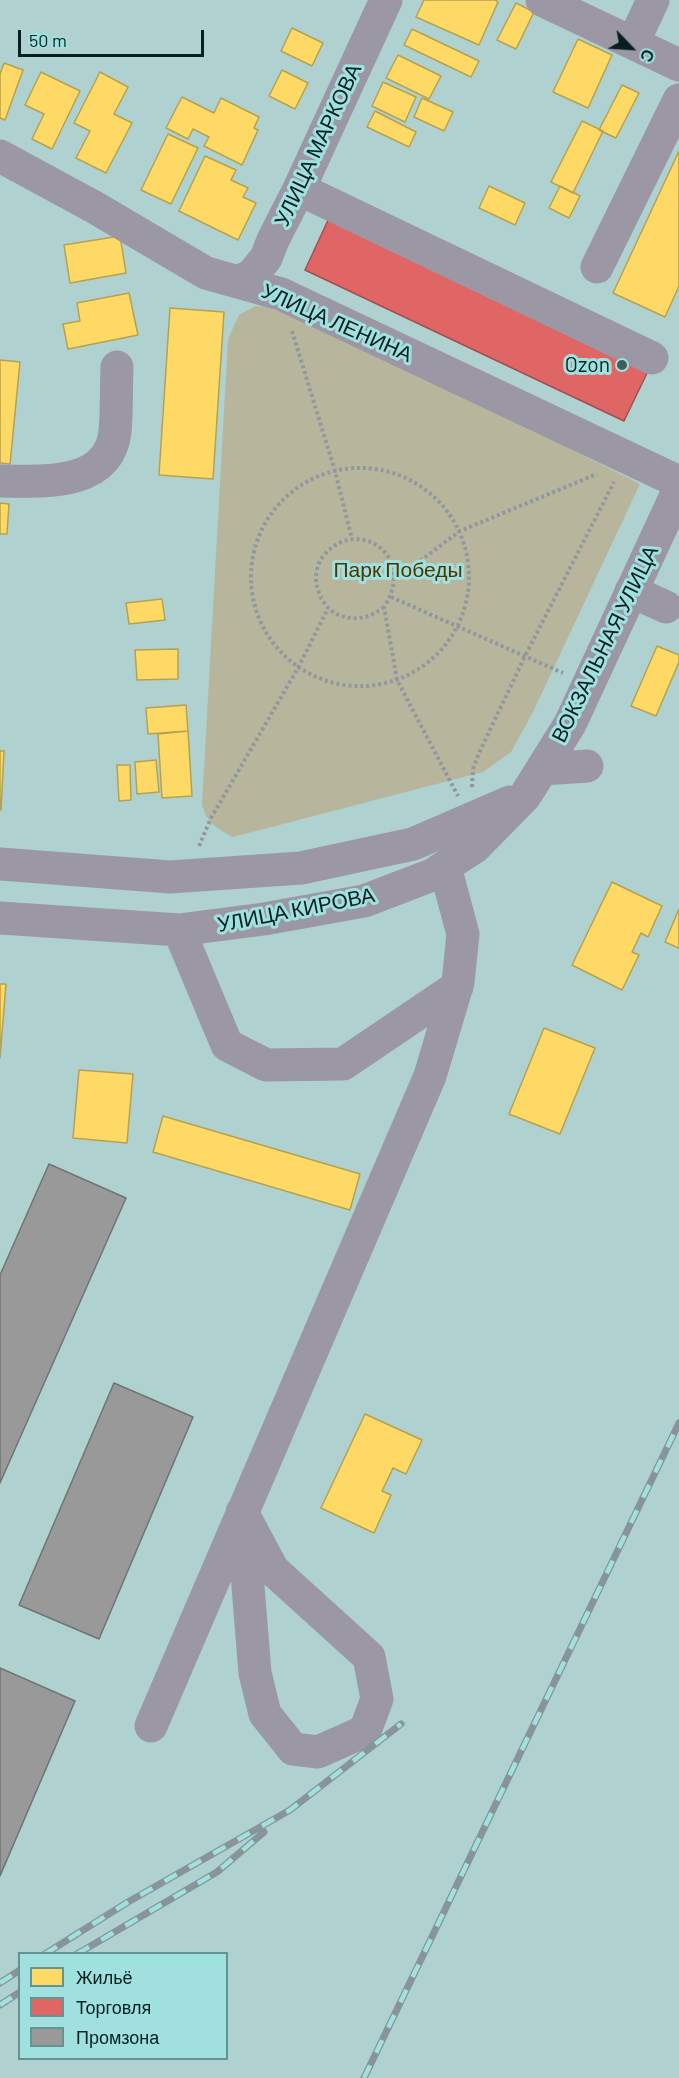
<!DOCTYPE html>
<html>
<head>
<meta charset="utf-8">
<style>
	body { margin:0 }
	#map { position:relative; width:679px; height:2078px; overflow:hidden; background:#afd2d1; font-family:Barlow,sans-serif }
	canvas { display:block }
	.legend { position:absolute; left:18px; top:1952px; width:210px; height:108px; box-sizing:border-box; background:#a0e1df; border:2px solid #629492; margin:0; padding:8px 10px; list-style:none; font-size:18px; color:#05201f }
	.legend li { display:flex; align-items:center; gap:12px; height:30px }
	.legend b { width:30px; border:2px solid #629492 }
	.north { position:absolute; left:601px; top:18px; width:60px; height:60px; -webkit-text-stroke:4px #a0e1df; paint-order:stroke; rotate:115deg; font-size:16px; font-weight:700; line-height:24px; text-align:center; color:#05201f }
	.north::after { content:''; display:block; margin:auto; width:21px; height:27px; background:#05201f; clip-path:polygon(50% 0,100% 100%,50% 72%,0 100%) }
	.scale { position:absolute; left:18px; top:30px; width:186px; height:27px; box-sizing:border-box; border:3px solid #05201f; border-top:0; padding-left:8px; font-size:18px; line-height:21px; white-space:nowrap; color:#05201f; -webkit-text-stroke:4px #a0e1df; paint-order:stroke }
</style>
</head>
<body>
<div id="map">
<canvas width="679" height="2078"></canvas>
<ul class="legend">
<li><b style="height:16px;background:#ffd966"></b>Жильё</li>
<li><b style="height:16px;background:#e06666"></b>Торговля</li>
<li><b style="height:16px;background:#999"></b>Промзона</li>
</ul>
<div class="north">С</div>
<div class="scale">50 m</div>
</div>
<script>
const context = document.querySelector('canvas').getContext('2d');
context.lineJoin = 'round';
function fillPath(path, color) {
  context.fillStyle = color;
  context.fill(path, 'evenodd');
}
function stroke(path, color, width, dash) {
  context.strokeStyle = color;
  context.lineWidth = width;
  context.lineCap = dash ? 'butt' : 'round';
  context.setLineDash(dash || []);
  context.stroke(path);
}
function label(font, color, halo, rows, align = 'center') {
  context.font = font + ' Barlow,sans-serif';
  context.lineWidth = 6;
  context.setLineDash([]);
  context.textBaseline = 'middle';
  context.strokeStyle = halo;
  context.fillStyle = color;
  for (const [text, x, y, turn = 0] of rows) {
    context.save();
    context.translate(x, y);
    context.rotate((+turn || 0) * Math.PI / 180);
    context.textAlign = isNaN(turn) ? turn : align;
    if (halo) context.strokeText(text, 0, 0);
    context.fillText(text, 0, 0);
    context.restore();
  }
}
fillPath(new Path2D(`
	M255 306 284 307 306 315 640 484 533 712 511 752 483 772 233 837C217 829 206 822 202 804L228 339 239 315Z`), '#b8b59d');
const homes = new Path2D(`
	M424 0H495L498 2 479 45 416 17Z
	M516 3 534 12 516 49 497 40Z
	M292 28 323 43 312 66 281 51Z
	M412 29 479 61 471 77 404 45Z
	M578 39 612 55 588 108 553 92Z
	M398 55 441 76 429 99 386 78Z
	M4 63 23 70 5 120 0 118V74Z
	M282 70 308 83 295 109 269 96Z
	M41 72 80 91 52 149 32 139 44 114 25 105Z
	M100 72 128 87 114 114 132 123 106 173 76 158 90 131 74 123Z
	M383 82 416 97 405 122 372 106Z
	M622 85 639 93 616 138 599 130Z
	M182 97 214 113 221 98 259 117 254 128 258 130 242 165 204 146 209 137 193 129 188 139 166 128Z
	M422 98 453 112 444 131 414 117Z
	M375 111 416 132 409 147 367 127Z
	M582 121 603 131 573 193 551 182Z
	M168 134 198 148 171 204 141 190Z
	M679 151V286L665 317 613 293Z
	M205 156 236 170 231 180 248 188 243 197 256 203 238 240 179 211Z
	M489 186 525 203 515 225 479 208Z
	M560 186 580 196 569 218 549 208Z
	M120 236 126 273 70 283 64 245Z
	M129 293 138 335 68 349 63 324 80 321 77 303Z
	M170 308 224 312 213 479 159 475Z
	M0 360 20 362 10 464 0 463Z
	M0 503 9 504 7 534H0Z
	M162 599 165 620 129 624 126 603Z
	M657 646 679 655V662L656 716 631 706Z
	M178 649V679L137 680 135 650Z
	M186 705 188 731 148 734 146 708Z
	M188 731 192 796 162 798 158 734Z
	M0 751H4L1 810H0Z
	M156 760 159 792 137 794 135 762Z
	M117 765H130L131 800 119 801Z
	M612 882 662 906 648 937 641 933 632 952 639 955 622 990 572 965Z
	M679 909V948L665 942Z
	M0 984H6L0 1058Z
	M544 1028 595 1048 560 1134 509 1114Z
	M79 1070 133 1074 127 1143 73 1138Z
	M163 1116 360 1174 350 1210 153 1152Z
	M365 1414 422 1440 406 1474 393 1468 382 1491 391 1495 374 1533 321 1508Z`);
fillPath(homes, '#ffd966');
stroke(homes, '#b4a251', 1.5);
const shops = new Path2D(`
	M329 218 649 369 624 421 305 270Z`);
fillPath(shops, '#e06666');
stroke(shops, '#9e5151', 1.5);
const industry = new Path2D(`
	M49 1164 126 1198 0 1483V1275Z
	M114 1383 193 1417 99 1639 19 1605Z
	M0 1668 75 1701 0 1876Z`);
fillPath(industry, '#999');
stroke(industry, '#6d7574', 1.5);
stroke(new Path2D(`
	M292 331 335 471 352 539
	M251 577a109 109 0 1 1 218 0a109 109 0 1 1-218 0Z
	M396 579 460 531 597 474
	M391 597 563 673
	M384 607C361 626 327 621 318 590 314 578 316 565 324 555 357 516 418 555 384 607L397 680 458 796
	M472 787 473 769 479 753 525 656 614 482
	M199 846 211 818 298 668 328 608`), '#91979f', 4, [3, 3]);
stroke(new Path2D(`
	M542 0 679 65
	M633 43 653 0
	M0 156 94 207 206 273 281 294 679 482
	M299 189 652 358
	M597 267 679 100
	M240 281 252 275 266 258 273 240 299 189 386 0
	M0 481C40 481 108 488 115 432 117 411 116 388 117 367
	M631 591 666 607
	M542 769 587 766
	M0 864 170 877 301 868 413 844 510 802
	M0 918 179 930 264 919 364 901 432 875 475 847 525 796 570 724 679 489
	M179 930 227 1045 266 1065 343 1064 457 987
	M242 1512 273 1570 369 1657 377 1699 365 1731 318 1752 293 1749 265 1714 255 1673Z
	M151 1726 430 1076 458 982 463 934 445 867`), '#9b97a4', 33);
const rail = new Path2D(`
	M45 1954 128 1902 290 1810 401 1724
	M77 1954 217 1872 264 1832
	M0 1983 20 1970
	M0 2005 20 1992
	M364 2078 679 1423`);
stroke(rail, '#87949a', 7);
stroke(rail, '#a0e1df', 4.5, [14]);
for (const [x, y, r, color] of [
	[622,365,6,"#405e5d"]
]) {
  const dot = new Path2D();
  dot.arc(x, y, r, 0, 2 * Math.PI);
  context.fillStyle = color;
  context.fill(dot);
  stroke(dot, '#a0e1df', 2);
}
label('21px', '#05201f', '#a0e1df', [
	["УЛИЦА МАРКОВА",318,145,-65],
	["УЛИЦА ЛЕНИНА",337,323,24],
	["ВОКЗАЛЬНАЯ УЛИЦА",605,644,-64],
	["УЛИЦА КИРОВА",296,910,-11]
]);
label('21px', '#05201f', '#a0e1df', [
	["Ozon",610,365]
], 'right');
label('21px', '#523300', '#a0e1df', [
	["Парк Победы",398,570]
]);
</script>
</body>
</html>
